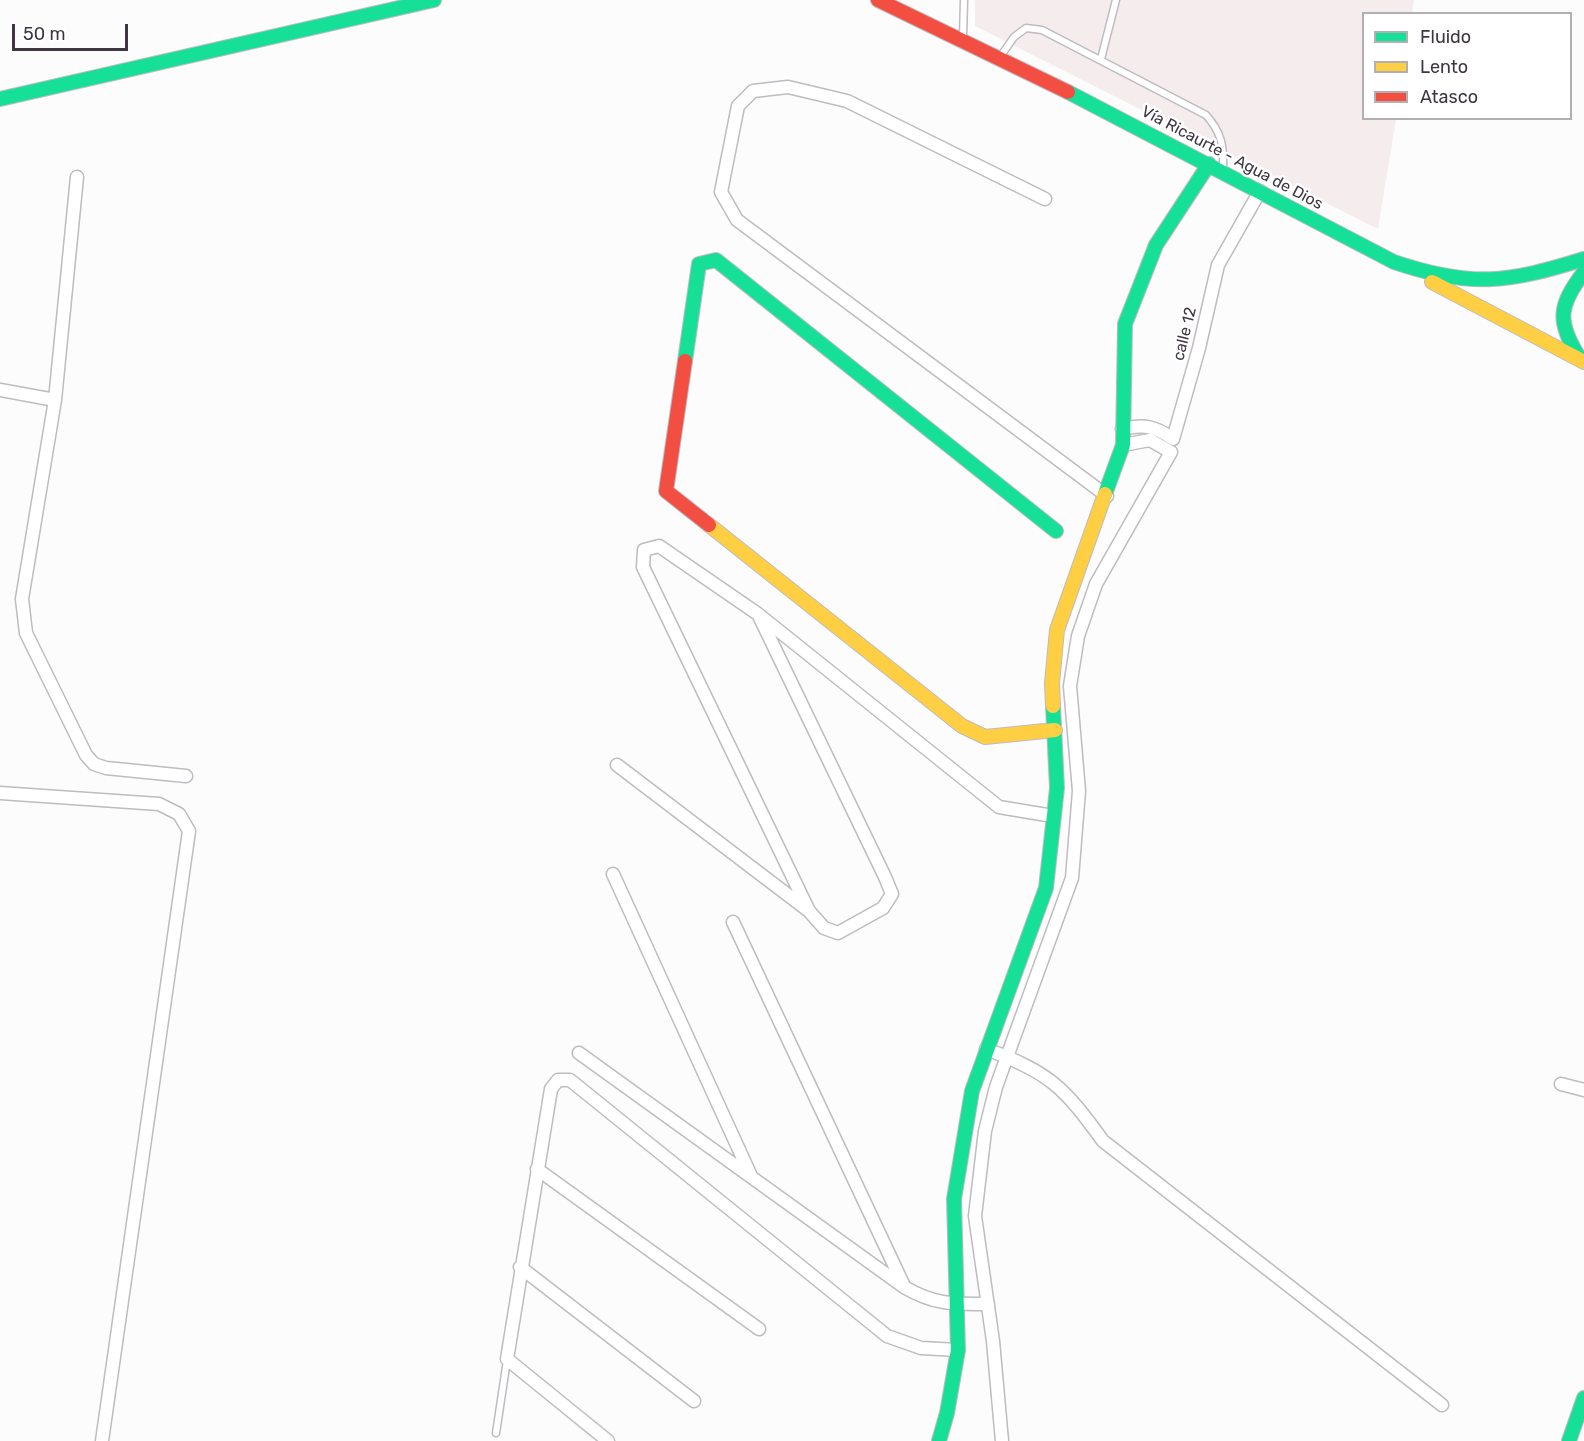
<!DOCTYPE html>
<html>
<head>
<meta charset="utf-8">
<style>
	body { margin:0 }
	#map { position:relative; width:1584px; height:1441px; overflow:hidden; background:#fcfcfc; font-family:Rubik,sans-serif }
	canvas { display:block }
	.legend { position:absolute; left:1362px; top:12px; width:210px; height:108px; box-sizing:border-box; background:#fff; border:2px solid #b2afb3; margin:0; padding:8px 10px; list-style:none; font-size:18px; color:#3e3742 }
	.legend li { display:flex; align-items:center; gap:12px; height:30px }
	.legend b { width:30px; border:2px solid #b2afb3 }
	.scale { position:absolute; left:12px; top:24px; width:116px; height:27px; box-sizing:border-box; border:3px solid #3e3742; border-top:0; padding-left:8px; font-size:18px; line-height:21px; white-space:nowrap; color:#3e3742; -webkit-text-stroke:4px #fff; paint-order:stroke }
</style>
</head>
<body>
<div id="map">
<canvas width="1584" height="1441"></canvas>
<ul class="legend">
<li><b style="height:8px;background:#16e098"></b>Fluido</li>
<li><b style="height:8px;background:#ffcf43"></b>Lento</li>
<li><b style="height:8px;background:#f24e42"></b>Atasco</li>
</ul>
<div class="scale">50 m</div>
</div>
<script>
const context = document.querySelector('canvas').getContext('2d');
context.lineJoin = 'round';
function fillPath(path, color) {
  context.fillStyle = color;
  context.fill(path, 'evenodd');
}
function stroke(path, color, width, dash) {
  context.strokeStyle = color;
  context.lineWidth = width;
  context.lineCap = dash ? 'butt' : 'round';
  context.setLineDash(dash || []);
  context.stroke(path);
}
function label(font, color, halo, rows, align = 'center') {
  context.font = font + ' Rubik,sans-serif';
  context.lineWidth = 5;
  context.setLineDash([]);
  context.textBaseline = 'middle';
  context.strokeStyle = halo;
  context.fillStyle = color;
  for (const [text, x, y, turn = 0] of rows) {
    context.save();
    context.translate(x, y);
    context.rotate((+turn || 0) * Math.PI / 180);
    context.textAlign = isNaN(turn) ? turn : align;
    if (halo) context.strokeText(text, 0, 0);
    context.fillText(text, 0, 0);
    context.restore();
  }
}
fillPath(new Path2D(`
	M975 0H1414L1412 13 1364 14V118L1396 119 1378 229 975 26Z`), '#f5eced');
const lane = new Path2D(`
	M963 38 964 0
	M1000 57 1014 37 1026 28 1042 30 1206 115C1221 132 1224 145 1223 168
	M1101 59 1116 0
	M496 1433 507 1360`);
const street = new Path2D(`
	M1045 199 847 101 788 87 753 91 738 106 721 192 737 220 1107 496
	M0 390 55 400 22 599 26 633 86 755 94 764 106 768 186 776
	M55 400 77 177
	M1122 429C1144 424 1155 426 1173 439L1199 348 1218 265 1260 191
	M617 765 809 911 824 928 838 933 883 908 892 894 885 877 760 618
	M0 793 159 804 179 814 189 831 102 1441
	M613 874 751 1176
	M809 911 643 567 644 550 659 546 758 614 999 807 1053 816
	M733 922 904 1286
	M986 1049C1049 1072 1064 1087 1103 1141L1442 1405
	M579 1053 904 1287C935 1305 953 1304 988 1304
	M1561 1084 1584 1090
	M537 1169 759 1329
	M520 1267 694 1401
	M608 1441 507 1359 551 1089 558 1080H570L887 1336 921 1348 958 1350
	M1002 1441 993 1341 975 1216 985 1131 996 1087 1072 878 1079 791 1070 686 1078 636 1096 584 1171 452 1150 440 1123 445`);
const fast = new Path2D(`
	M1068 92 1394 262C1471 288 1507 283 1584 259
	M0 99 434 0
	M1579 357C1556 321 1559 305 1584 272
	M685 361 699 264 716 260 1056 531
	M1105 494 1123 445 1125 324 1156 245 1209 164
	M939 1441 947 1413 958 1350 954 1199 972 1091 1046 888 1057 788 1053 706
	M1569 1441 1584 1398`);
const slow = new Path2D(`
	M1432 282 1584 362
	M709 525 962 726 985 737 1055 730
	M1053 706 1052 683 1057 630 1105 494`);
const jam = new Path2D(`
	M878 0 1068 92
	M685 361 666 491 709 525`);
stroke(lane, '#bfbbc1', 9);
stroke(street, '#bfbbc1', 15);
stroke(fast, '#bfbbc1', 16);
stroke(slow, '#bfbbc1', 16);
stroke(jam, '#bfbbc1', 16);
stroke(lane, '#fff', 6);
stroke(street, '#fff', 12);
stroke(fast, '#16e098', 14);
stroke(slow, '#ffcf43', 14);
stroke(jam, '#f24e42', 14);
label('16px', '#3e3742', '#fff', [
	["Vía Ricaurte - Agua de Dios",1232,158,28],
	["calle 12",1185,334,-76]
]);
</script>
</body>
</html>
